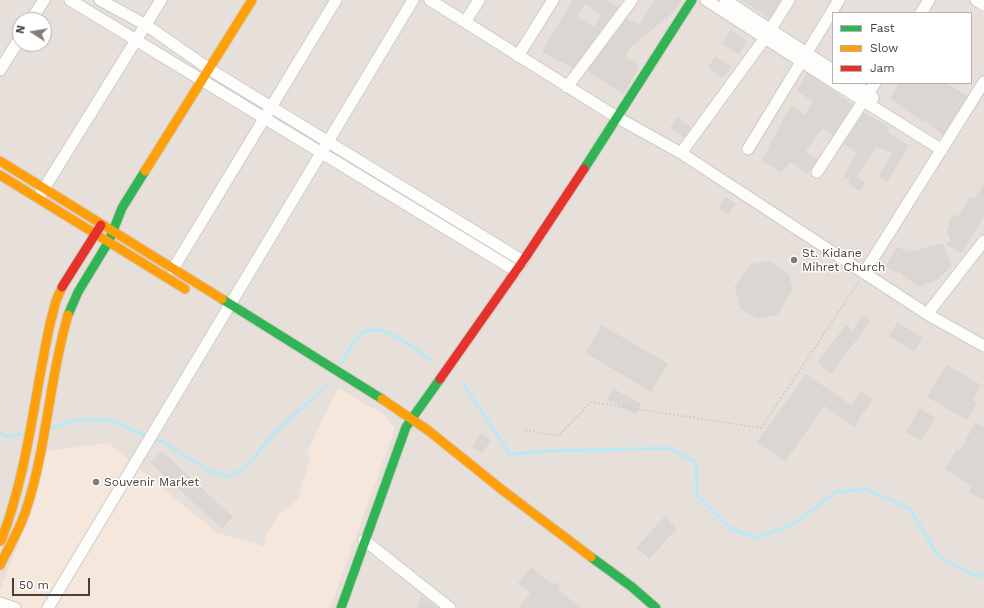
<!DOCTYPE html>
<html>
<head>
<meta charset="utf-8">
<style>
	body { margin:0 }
	#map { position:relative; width:984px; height:608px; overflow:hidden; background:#f2efec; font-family:"Work Sans",sans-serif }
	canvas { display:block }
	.legend { position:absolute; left:832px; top:12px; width:140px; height:72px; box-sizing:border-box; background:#fff; border:1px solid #b7b2af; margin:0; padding:5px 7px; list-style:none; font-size:12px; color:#4a3e36 }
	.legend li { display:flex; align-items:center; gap:8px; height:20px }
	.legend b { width:20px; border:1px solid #b7b2af }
	.north { position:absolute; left:12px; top:12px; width:40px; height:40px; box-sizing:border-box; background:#fff; border:1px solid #b7b2af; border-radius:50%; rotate:282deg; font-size:11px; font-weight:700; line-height:16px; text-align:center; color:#4a3e36 }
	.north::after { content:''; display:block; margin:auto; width:14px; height:18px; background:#857c76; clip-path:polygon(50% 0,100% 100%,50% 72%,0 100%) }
	.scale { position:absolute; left:12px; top:578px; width:78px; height:18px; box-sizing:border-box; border:2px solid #4a3e36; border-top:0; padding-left:5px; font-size:12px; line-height:14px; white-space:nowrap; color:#4a3e36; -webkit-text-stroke:3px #fff; paint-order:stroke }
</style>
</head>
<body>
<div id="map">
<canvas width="984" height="608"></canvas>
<ul class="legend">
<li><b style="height:5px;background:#30b455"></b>Fast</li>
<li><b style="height:5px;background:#ff9f0a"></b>Slow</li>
<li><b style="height:5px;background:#e5322d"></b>Jam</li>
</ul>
<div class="north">N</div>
<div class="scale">50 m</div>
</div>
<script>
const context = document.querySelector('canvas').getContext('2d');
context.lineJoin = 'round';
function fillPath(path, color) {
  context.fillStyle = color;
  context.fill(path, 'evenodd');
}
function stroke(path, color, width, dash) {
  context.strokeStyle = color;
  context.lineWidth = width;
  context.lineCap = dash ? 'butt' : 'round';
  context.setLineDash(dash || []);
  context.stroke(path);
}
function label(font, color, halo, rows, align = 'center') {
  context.font = font + ' "Work Sans",sans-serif';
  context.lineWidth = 3;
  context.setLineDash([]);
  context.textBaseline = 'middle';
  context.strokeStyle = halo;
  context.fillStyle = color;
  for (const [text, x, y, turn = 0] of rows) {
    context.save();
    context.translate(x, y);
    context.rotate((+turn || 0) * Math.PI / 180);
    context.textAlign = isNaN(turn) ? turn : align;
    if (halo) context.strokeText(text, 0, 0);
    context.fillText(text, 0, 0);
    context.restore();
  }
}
fillPath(new Path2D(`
	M0 0H984V608H0ZM833 13H971V83H833ZM20 20H44V44H20Z`), '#e7dfd9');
fillPath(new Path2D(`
	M338 388 383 414 395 428 330 608H0V591L30 512 45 451 109 443 217 533 264 546 267 533 279 514 297 500 311 456 306 454Z`), '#f6e7dd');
stroke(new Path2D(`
	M341 363C347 355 352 342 360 335 380 318 413 348 431 360
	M463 383 510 454 547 451 670 448 696 463 697 495 730 528 756 538 794 524 836 492 866 489 910 509 938 556 978 577 984 574
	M49 429 73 421 89 419 108 420 161 441 211 472 228 476 245 468 275 432 325 387
	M0 433 8 437 24 434`), '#b8e9f4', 3);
const building = new Path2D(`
	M574 0H605L618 7 573 67 543 52ZM585 3 602 15 594 28 577 17Z
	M655 0H681L674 11 629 48 625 57 639 66 623 93 588 71 626 20 639 25Z
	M742 0H780L770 17Z
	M731 31 746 41 739 54 723 44Z
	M716 57 731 67 723 77 709 67Z
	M807 74 853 105 833 135 822 128 805 151 817 160 807 173 791 161 781 172 775 167 762 161 791 106 805 116 814 102 798 91Z
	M900 83H945L967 96 943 134 924 119 923 121 891 98Z
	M864 113 889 128 887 132 908 146 887 181 879 176 893 153 876 146 856 178 865 183 860 191 849 184 851 180 844 176 858 153 844 143Z
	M677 118 690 127 684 137 671 128Z
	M984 185V216L961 253 946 243 952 242 947 230 951 228 948 224 954 215 958 218 971 197 974 199Z
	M726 198 735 204 728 214 719 208Z
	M943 244 951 266 936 280 918 286 898 271 897 273 886 266 897 247 911 254V252Z
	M769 262 788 274 792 290 777 314 758 318 741 309 735 287 751 265Z
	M863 316 870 321 831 373 818 362 846 326 852 331Z
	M898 323 922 338 914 351 890 336Z
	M602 326 667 364 651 391 587 353Z
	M947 366 980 385 972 400 976 403 967 419 928 397Z
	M806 375 852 406 861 392 872 399 854 426 824 405 785 461 758 442Z
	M613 389 640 404 635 414 608 399Z
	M920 409 934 418 921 440 907 432Z
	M976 423 984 428V500L970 492 973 486 946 469 957 450 960 451Z
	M481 434 490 440 482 453 473 447Z
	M162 452 232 517 222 528 151 463Z
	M665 517 676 529 649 558 637 548Z
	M531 568 552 585 559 583 558 590 580 608H519L531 593 519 583Z
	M422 597 437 608H418Z`);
fillPath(building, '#dbd6d2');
stroke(building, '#dbd5d0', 1);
const street = new Path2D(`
	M70 0 516 271
	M100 0 146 25 209 69 523 261
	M430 0 618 118 681 153 927 314 984 346
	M706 0 833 82
	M725 0 833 70
	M976 0 984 5
	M921 13 929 0
	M31 20 44 0
	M465 22 479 0
	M518 56 553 0
	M0 70 20 38
	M835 83 942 150
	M853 83 868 93 873 98
	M567 87 632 0
	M748 149 839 0
	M681 153 765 38 789 0
	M817 172 875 83
	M40 195 161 0
	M173 269 336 0
	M864 273 984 82
	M927 314 984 241
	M364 540 450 608
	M0 603 15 608
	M48 608 413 0`);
const fast = new Path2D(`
	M584 169 692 0
	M222 299 382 399
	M68 315 78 292 109 241 122 208 145 171
	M591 557 632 587 656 608
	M341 608 406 427 440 379`);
const slow = new Path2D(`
	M0 161 222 299
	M145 171 252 0
	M0 175 185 289
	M382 399 429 431 501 489 591 557
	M1 541C28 471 34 397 50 324L56 301 62 287
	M0 565C9 547 20 529 26 510 47 447 49 379 68 315`);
const jam = new Path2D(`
	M62 287 101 225
	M440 379 523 261 584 169`);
stroke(street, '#cfcbc7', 13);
stroke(fast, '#d4ccc3', 11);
stroke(slow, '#d4ccc3', 11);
stroke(jam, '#d4ccc3', 11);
stroke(new Path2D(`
	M525 430 558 436 591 402 761 428 859 281`), '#d2ceca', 2, [2, 2]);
stroke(street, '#fdfdfc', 11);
stroke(fast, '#30b455', 9);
stroke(slow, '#ff9f0a', 9);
stroke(jam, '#e5322d', 9);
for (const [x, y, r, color] of [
	[794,260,4,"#857c76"],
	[96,482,4,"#857c76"]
]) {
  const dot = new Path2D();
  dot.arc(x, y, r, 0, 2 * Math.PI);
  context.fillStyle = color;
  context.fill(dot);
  stroke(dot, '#fff', 1.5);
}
label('12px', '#4a3e36', '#fff', [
	["St. Kidane",802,253],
	["Mihret Church",802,267],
	["Souvenir Market",104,482]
], 'left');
</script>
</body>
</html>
